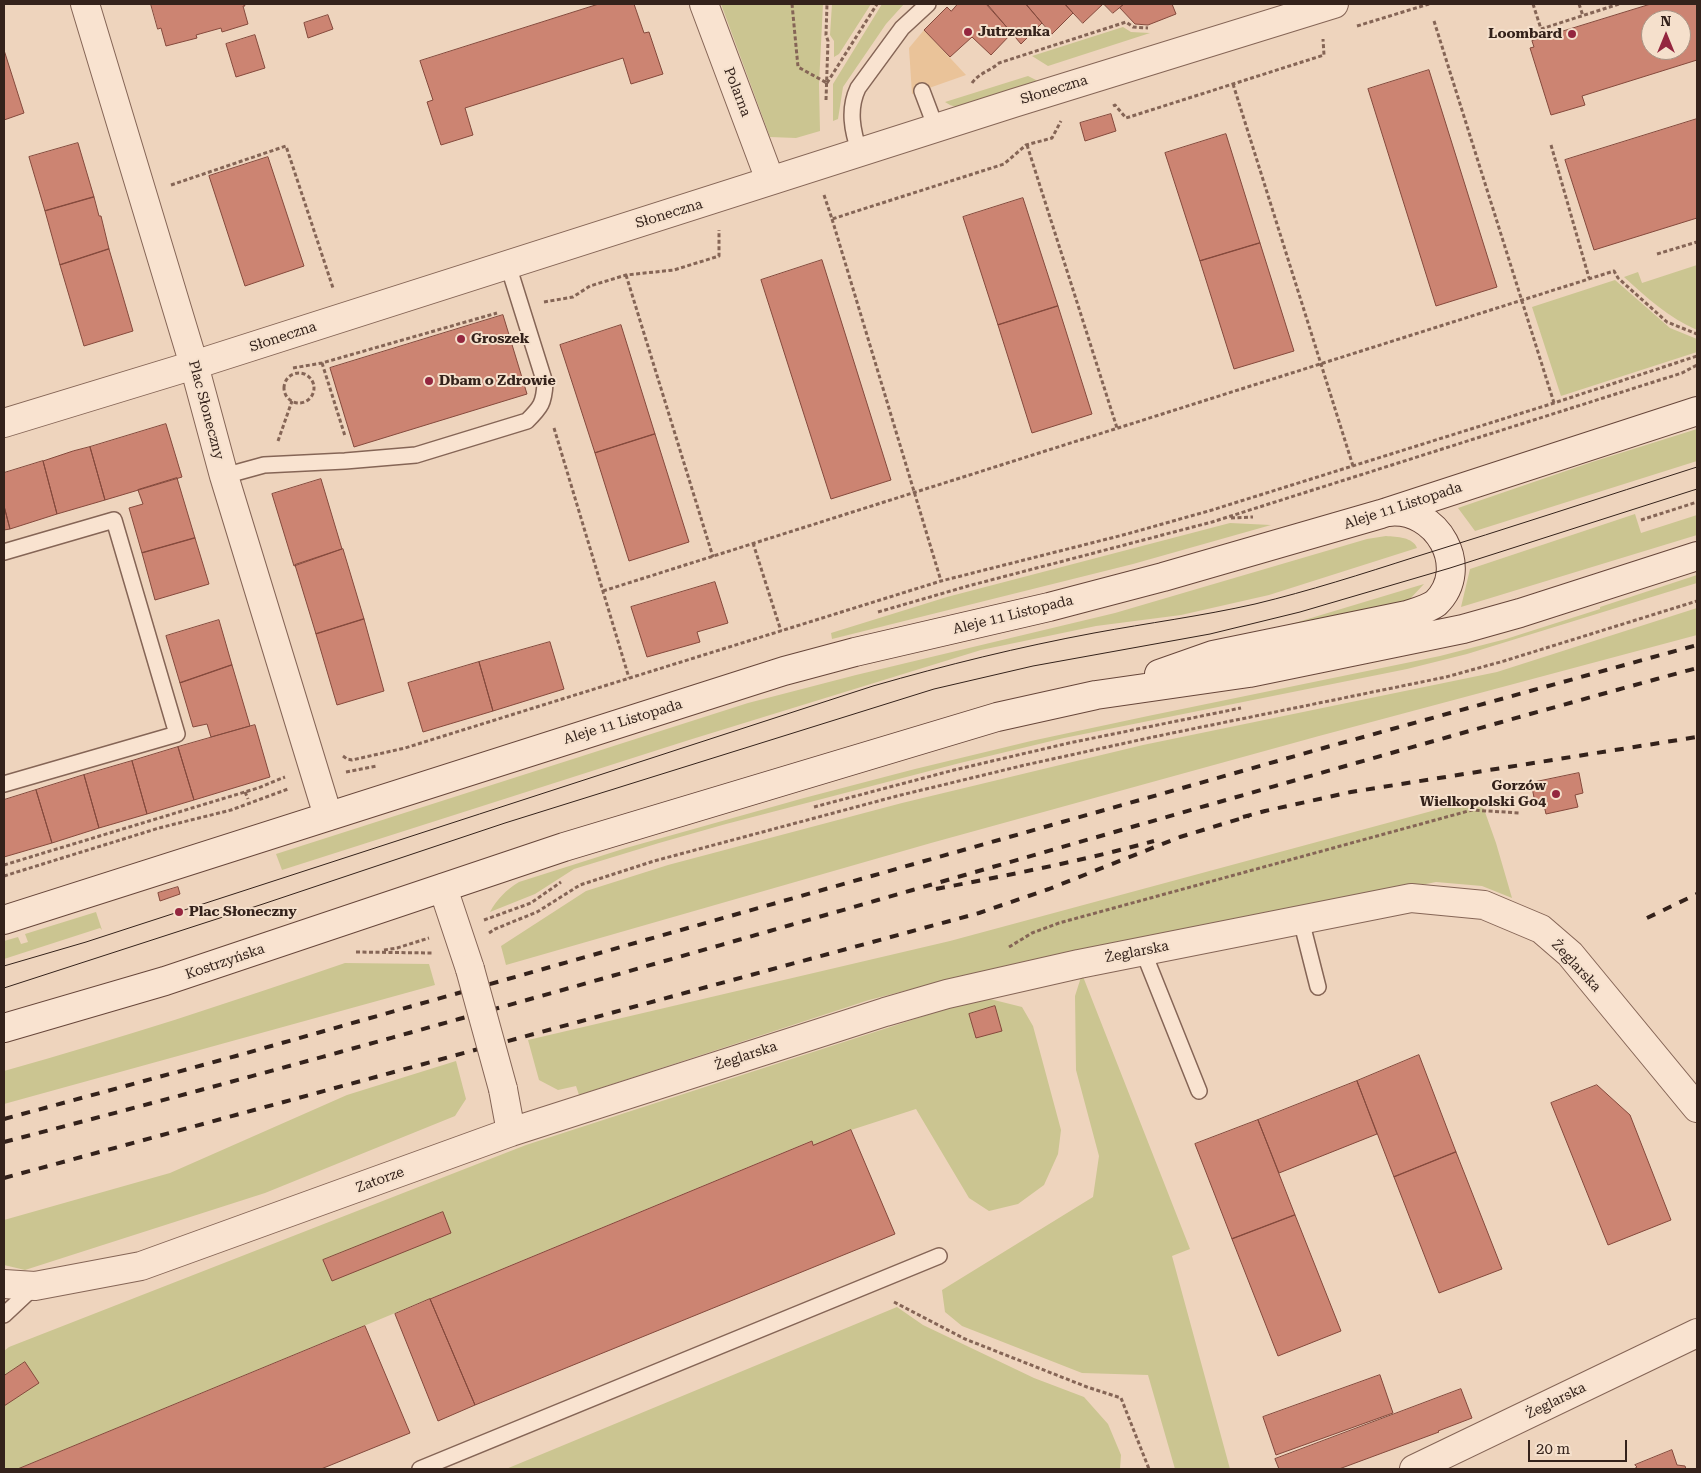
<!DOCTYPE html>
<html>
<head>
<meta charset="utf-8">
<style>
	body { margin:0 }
	#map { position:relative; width:1701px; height:1473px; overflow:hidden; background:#eed4bd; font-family:"Roboto Serif",serif }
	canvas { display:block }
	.frame { position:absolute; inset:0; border:5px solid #34221b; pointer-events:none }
	.north { position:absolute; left:1641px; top:10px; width:50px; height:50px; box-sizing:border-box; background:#f5e0cc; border:1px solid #a89485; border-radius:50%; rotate:0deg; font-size:14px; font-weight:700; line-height:20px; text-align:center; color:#34221b }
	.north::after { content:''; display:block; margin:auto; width:18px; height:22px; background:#94263f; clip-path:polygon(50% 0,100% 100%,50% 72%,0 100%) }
	.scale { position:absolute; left:1528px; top:1440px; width:99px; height:22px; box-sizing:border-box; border:2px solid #34221b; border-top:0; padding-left:6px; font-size:15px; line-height:18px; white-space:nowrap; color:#34221b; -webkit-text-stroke:4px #f5e0cc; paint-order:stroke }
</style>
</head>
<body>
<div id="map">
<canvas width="1701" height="1473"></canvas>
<div class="frame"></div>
<div class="north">N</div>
<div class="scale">20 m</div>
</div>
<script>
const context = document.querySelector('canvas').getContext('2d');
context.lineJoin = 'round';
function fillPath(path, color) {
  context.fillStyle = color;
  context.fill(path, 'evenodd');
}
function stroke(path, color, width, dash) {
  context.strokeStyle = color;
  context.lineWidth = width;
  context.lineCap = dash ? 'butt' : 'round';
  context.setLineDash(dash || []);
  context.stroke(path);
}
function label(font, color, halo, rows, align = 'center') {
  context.font = font + ' "Roboto Serif",serif';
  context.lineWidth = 4;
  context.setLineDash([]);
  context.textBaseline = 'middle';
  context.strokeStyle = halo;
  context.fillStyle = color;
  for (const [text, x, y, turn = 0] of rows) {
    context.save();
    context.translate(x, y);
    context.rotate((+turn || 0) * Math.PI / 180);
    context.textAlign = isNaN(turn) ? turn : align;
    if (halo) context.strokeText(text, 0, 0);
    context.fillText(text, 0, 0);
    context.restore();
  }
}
fillPath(new Path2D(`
	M721 4H823L819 84 820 131 796 138 770 137Z
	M832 4H871L839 54 834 57V41L830 35Z
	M882 4H904L886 24 843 87 838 119 833 121V84Z
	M1123 27 1131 32 1150 33 1048 66 1032 56Z
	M1028 76 1038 81 956 107 950 105 945 102Z
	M1697 265V330C1669 318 1646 297 1624 277L1638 272 1642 283Z
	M1615 280 1670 328 1697 339V352L1561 396 1532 307Z
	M1697 429V461L1475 531 1458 508 1592 462Z
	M1635 514 1641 533 1697 515V535L1461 607 1470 569Z
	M1230 523 1271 525 1133 564 832 639 831 633 947 597Z
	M1386 536C1397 537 1413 537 1417 548L1269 595 1181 615 1096 626 981 650 689 740 282 870 276 854 748 703 856 675 1115 613 1367 539Z
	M1697 575V583L1467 654 1407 669 1064 738 960 763 726 824 659 843 574 869 535 894 490 912C497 899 506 890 519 882L626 848 804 798 915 769 1031 741 1148 716 1440 656 1506 639 1600 609V607Z
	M1424 584 1408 601 1258 634Z
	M1697 608V635L1319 736 931 843 506 965 501 946 586 891 668 865 902 803 1143 745 1497 672Z
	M1480 798 1496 843 1512 898 1482 886 1436 882 935 983 869 1000 579 1095 576 1086 558 1090 539 1080 528 1040 950 941Z
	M96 912 102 930 100 928 4 959V941L18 937 21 944 28 942 25 934Z
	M345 963 429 964 435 985 4 1104V1071C119 1039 232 1002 345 963Z
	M1082 974 1190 1249 1172 1256 1230 1469H1175L1148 1375 1082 1373 962 1326 945 1312 942 1290 1093 1197 1099 1156 1076 1070 1075 996Z
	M990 999 1022 1007 1033 1026 1061 1130 1058 1154 1044 1185 1018 1204 989 1211 969 1198 916 1109 851 1130 813 1145 811 1141 18 1469H4V1351L9 1347 526 1145 955 1006Z
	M456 1061 466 1099 455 1116 265 1193 25 1270 4 1265V1220L170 1173 347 1095Z
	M897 1307 923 1325 1034 1378 1084 1397 1108 1424 1121 1455 1120 1469H506Z`), '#cbc591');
fillPath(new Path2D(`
	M924 30 966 75 912 94 909 48Z`), '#eac399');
const building = new Path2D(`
	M151 4H244L245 6H243L248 24 222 32 221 28 196 35 197 38 166 46 161 28 158 29Z
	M599 4H634L644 33 649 32 663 74 631 84 623 58 465 108 473 135 441 145 427 102 433 100 420 61Z
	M958 4H986L1012 33 991 55 972 37 950 57 924 30 947 7 951 11Z
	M989 4H1026L1042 23 1021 44 988 5Z
	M1026 4H1065L1073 13 1052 34Z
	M1065 4H1103L1083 23Z
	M1104 4H1124L1113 13Z
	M1124 4H1172L1176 14 1148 25 1135 24 1120 8Z
	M1651 4H1697V60L1582 96 1585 105 1551 115 1530 48 1534 47 1532 41ZM1651 20H1681V50H1651Z
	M328 15 333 29 308 38 304 23Z
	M255 35 265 68 236 77 226 44Z
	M4 50 24 113 4 120Z
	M1429 70 1497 287 1436 306 1368 89Z
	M1111 114 1116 131 1085 141 1080 123Z
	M1697 119V218L1594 250 1565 160Z
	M1226 134 1260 243 1200 261 1165 153Z
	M78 143 94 197 45 211 29 157Z
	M268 157 304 266 245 286 209 176Z
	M94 197 99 216H101L109 249 60 265 45 211Z
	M1023 198 1058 306 998 325 963 217Z
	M1260 243 1294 351 1234 369 1200 261Z
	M109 249 133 331 84 346 60 265Z
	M822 260 891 480 831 499 761 280Z
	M1058 306 1092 414 1032 433 998 325Z
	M503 315 527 394 354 447 330 368Z
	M621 325 655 434 595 453 560 345Z
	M166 424 182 477 105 500 90 447Z
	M655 434 689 542 629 561 595 453Z
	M90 447 105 500 57 514 43 461 73 451Z
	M43 461 57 514 10 529 4 506V473Z
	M177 478 195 538 142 553 129 508 143 504 138 490Z
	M321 479 342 549 294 566 272 494Z
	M4 506 10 529 4 530Z
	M195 538 209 584 155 600 142 553Z
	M343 549 364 619 316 634 295 565Z
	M715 582 728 623 697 632 700 642 647 657 631 607Z
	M364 619 384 691 337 705 316 634Z
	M219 620 232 665 180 683 166 636Z
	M550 642 564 689 493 711 479 662Z
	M479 662 493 711 423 732 408 683Z
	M232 665 250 726 211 737 207 724 193 727 180 683Z
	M255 725 270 777 194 800 178 747Z
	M178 747 194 800 147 814 132 761Z
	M132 761 147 814 99 828 84 775Z
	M1579 773 1583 793 1575 795 1578 807 1546 814 1543 801 1535 802 1531 783Z
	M84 775 99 828 52 843 36 790Z
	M36 790 52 843 4 857V800Z
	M178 887 180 894 160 901 158 893Z
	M995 1006 1002 1031 976 1038 969 1014Z
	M1419 1055 1456 1152 1394 1177 1357 1081Z
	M1357 1081 1377 1134 1279 1173 1258 1120Z
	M1597 1085 1630 1115 1671 1220 1608 1245 1551 1103Z
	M1258 1120 1295 1215 1232 1239 1195 1144Z
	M851 1130 895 1234 475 1405 430 1299 812 1141 813 1145Z
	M1456 1152 1502 1269 1439 1293 1394 1177Z
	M443 1212 451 1233 332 1281 323 1260Z
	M1295 1215 1341 1331 1278 1356 1232 1239Z
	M430 1299 475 1405 438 1421 395 1314Z
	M365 1326 410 1433 321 1469H18Z
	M25 1362 39 1383 4 1406V1376Z
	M1380 1375 1393 1413 1276 1455 1263 1417Z
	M1461 1389 1472 1418 1438 1431 1439 1432 1339 1469H1279L1275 1459Z
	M1672 1450 1677 1465 1685 1466 1686 1469H1634L1637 1467 1635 1465Z`);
fillPath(building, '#cc8472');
stroke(building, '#84493c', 1);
const service = new Path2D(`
	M922 91 936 128
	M860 153C852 131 848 109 858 88L902 28 928 4
	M224 476 264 465 345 461 416 455 527 421C541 407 544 403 545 383L508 265
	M4 552 114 520 177 734 4 784
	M1301 920 1318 987
	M1143 951 1199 1091
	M4 1315 35 1286
	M420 1469 939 1256`);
const minor = new Path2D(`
	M85 4 194 365 224 476 328 816
	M704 4 770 180
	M4 423 194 365 1014 103 1334 4
	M443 888 470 969
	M503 1089 511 1132
	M4 1284 35 1286 141 1266 511 1132 885 1012 947 994 1079 964 1411 898 1484 905 1541 929 1570 954 1697 1108
	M1414 1469 1697 1333`);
const secondary = new Path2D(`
	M1159 674 1213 655 1407 615C1416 612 1428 609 1436 603 1472 568 1437 506 1388 512
	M4 920 784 671 855 652 1049 607 1163 577 1381 514 1697 411
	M4 1028 165 981 564 847 997 717 1096 695 1249 673 1463 629 1520 613 1697 556`);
stroke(service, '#856556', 18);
stroke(minor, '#856556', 30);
stroke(secondary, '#67463a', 30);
stroke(new Path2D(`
	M792 4 798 67 827 83
	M1533 4 1541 29 1619 4
	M1579 4 1583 16
	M1434 21 1554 403
	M1357 26 1429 4
	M827 83 877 4
	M972 83C979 73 990 71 999 63L1126 22 1133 27 1148 28
	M1233 84 1353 466
	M826 100 828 41 826 35 827 4
	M1113 106 1115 105 1126 118 1324 55 1323 39
	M1027 145 1117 428
	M1551 145 1589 278
	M171 185 286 146 333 288
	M824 195 832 219 1004 164 1026 145 1052 138 1061 121
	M832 219 941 581
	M1657 254 1697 242
	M626 275 713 557
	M544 302 573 297 590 286 626 275 674 270 719 256V230
	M322 363 345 436
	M293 368 322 363 497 313
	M284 388a15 15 0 1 1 30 0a15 15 0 1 1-30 0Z
	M554 428 629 678
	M278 441 292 401
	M1231 518 1253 517
	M1641 520 1697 502
	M753 543 781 631
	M603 591 1614 271 1618 278 1667 322 1697 334
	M878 612 968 586 1212 522 1682 373 1697 365
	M343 756 347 759 352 760 405 748 941 581 1127 534 1212 510 1554 403 1697 356
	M346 772 377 766
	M245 792 248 799
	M814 807 954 770 1069 743 1241 708
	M4 865 258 788 285 777
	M4 876 159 828 231 810 288 789
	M484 920 531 903 561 882
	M489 933 495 929 537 912 580 885 654 861 897 796 1025 765 1153 737 1446 677 1504 661 1697 601
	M1009 947 1032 933 1059 923 1472 810 1520 813
	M384 950 397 948 429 938
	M356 952 432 953
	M894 1302 965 1339 1087 1387 1121 1398 1149 1469`), '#856556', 3, [4, 2.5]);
stroke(service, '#f9e3d0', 15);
stroke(minor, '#f9e3d0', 28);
stroke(secondary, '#f9e3d0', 28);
stroke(new Path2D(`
	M4 966 86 942 873 686C946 665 1019 647 1094 633 1148 623 1202 616 1255 604 1309 591 1362 574 1415 557 1509 528 1603 497 1697 467
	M4 988 263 904 505 823 934 689 1033 666 1210 634 1300 612 1450 568 1697 489`), '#34221b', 1);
stroke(new Path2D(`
	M1243 817 1265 811 1351 792 1697 737
	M936 889C1009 875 1082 861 1154 841
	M1647 918 1697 894
	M4 1119 236 1056 1327 747 1697 645
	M4 1142C571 995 1132 822 1697 668
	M4 1178 979 913 1049 889 1180 837 1249 816`), '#34221b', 4, [9, 9]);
const minorBridge = new Path2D(`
	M470 969 503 1089`);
stroke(minorBridge, '#856556', 30, []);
stroke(minorBridge, '#f9e3d0', 28);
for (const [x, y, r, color] of [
	[968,32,5,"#94263f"],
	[1572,34,5,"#94263f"],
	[461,339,5,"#94263f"],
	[429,381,5,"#94263f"],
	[1556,794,5,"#94263f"],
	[179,912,5,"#94263f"]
]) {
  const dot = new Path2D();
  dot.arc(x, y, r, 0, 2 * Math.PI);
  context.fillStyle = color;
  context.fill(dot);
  stroke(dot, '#f5e0cc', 2);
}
label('bold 14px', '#34221b', '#f5e0cc', [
	["Jutrzenka",978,32],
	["Loombard",1562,34,"right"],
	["Groszek",471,339],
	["Dbam o Zdrowie",439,381],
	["Gorzów",1546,786,"right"],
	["Wielkopolski Go4",1546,802,"right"],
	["Plac Słoneczny",189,912]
], 'left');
label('14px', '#34221b', '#f5e0cc', [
	["Słoneczna",1054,90,-17],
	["Polarna",737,92,69],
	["Słoneczna",669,214,-17],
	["Słoneczna",283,337,-18],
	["Plac Słoneczny",206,410,75],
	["Aleje 11 Listopada",1403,506,-18],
	["Aleje 11 Listopada",1013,615,-14],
	["Aleje 11 Listopada",623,722,-17],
	["Żeglarska",1137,952,-11],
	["Kostrzyńska",225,962,-19],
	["Żeglarska",1576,966,47],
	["Żeglarska",746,1056,-18],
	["Zatorze",380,1180,-20],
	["Żeglarska",1556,1401,-26]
]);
</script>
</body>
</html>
